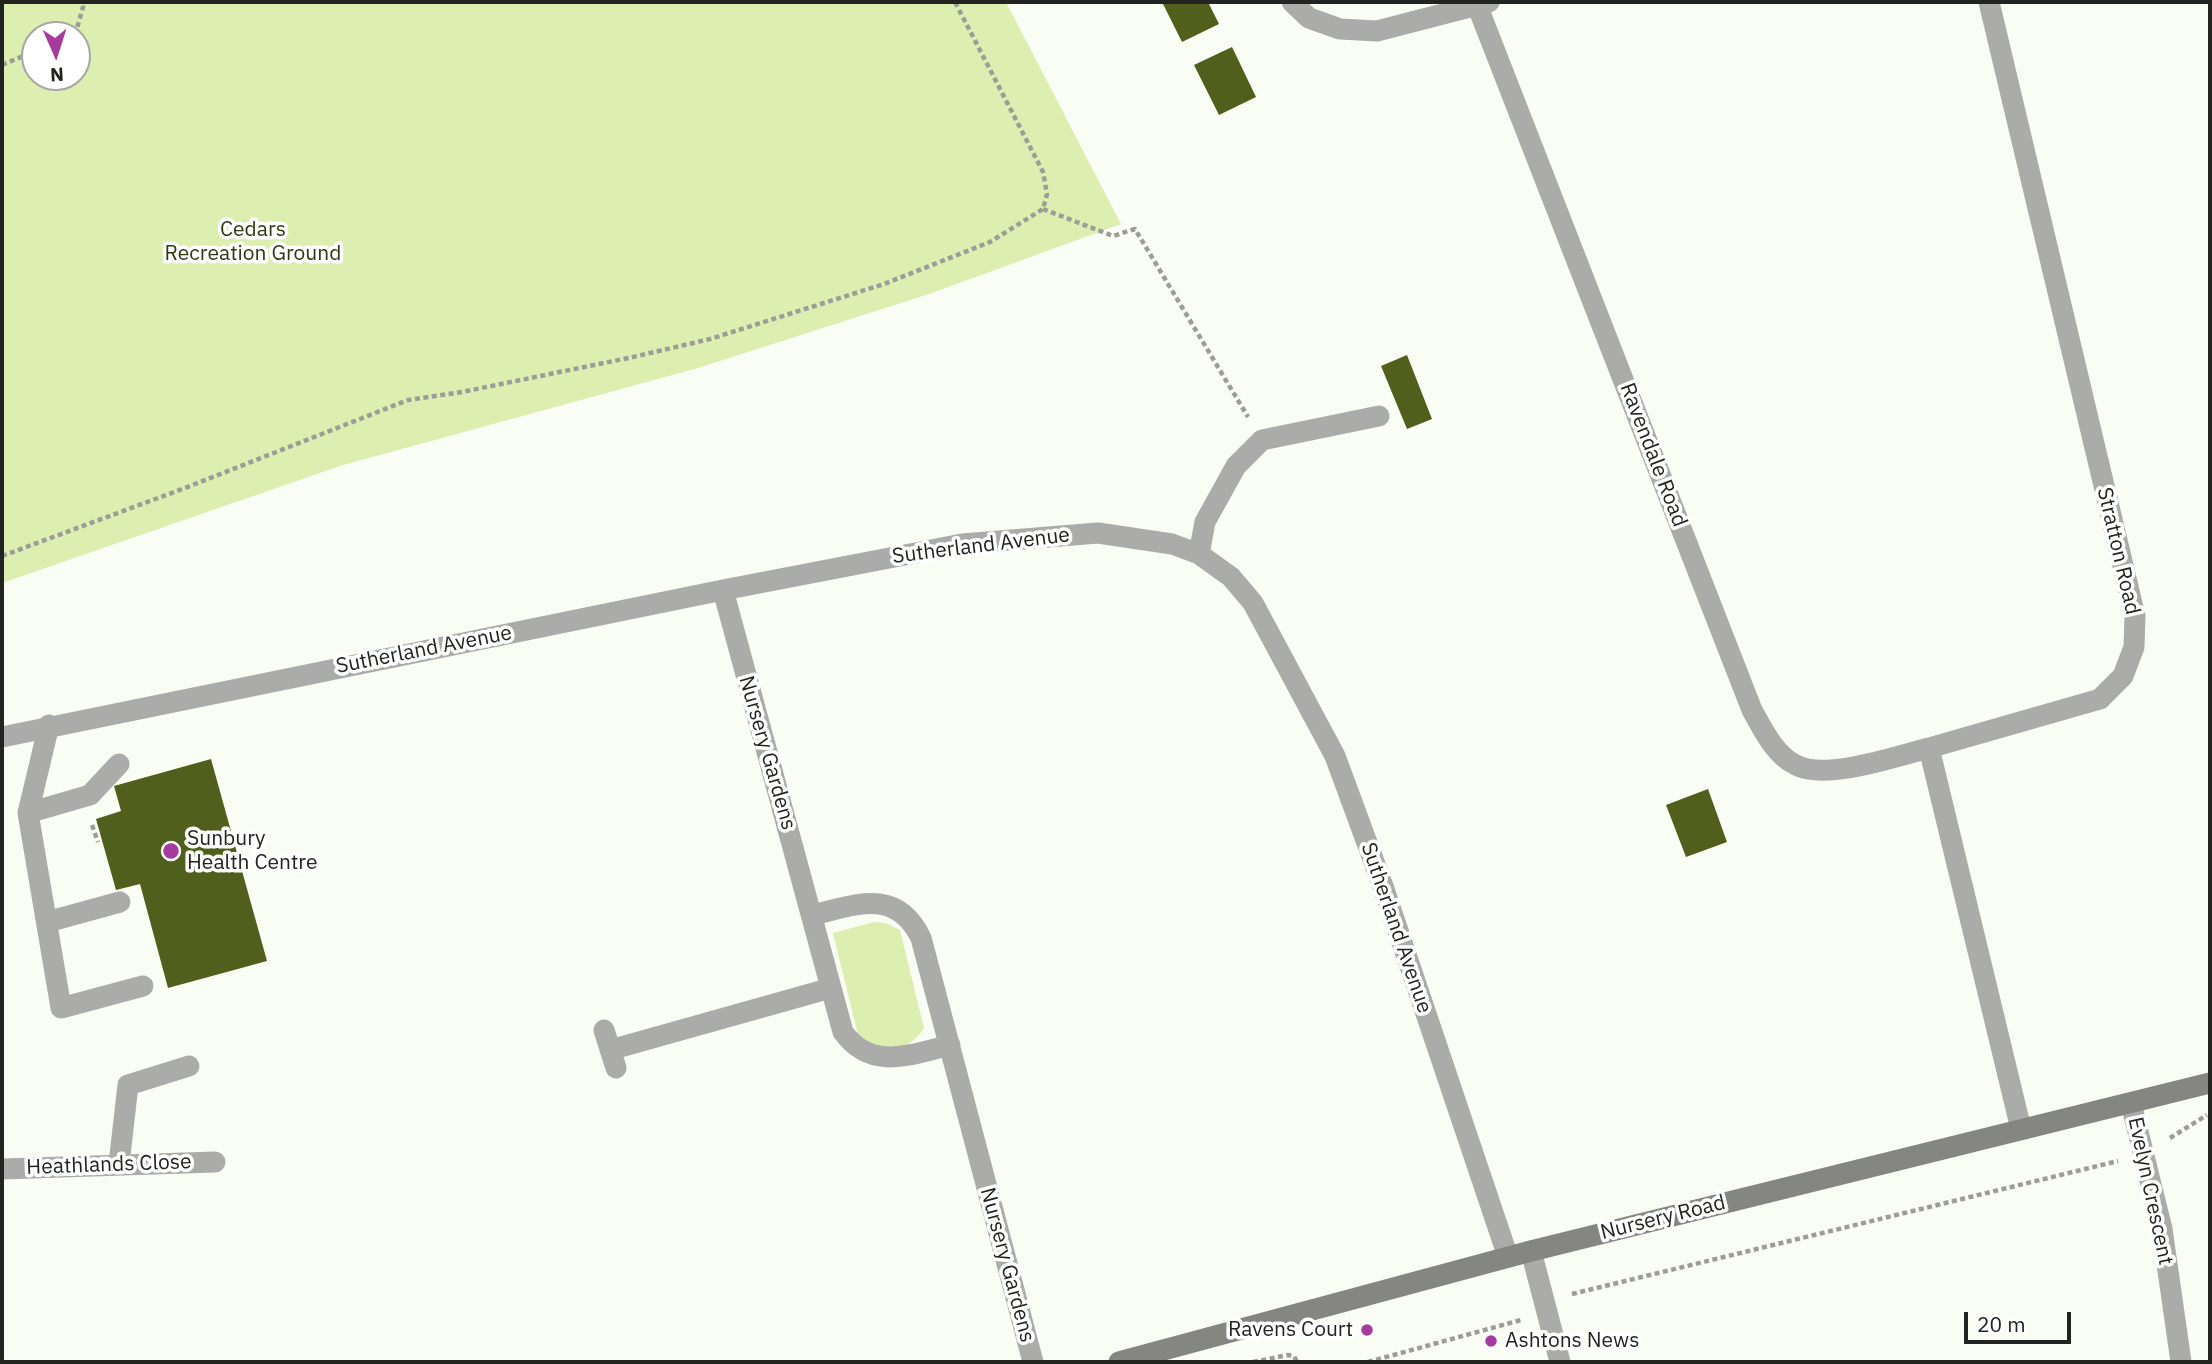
<!DOCTYPE html>
<html>
<head>
<meta charset="utf-8">
<style>
	body { margin:0 }
	#map { position:relative; width:2212px; height:1364px; overflow:hidden; background:#fafdf4; font-family:"IBM Plex Sans",sans-serif }
	canvas { display:block }
	.frame { position:absolute; inset:0; border:4px solid #232421; pointer-events:none }
	.north { position:absolute; left:21px; top:21px; width:70px; height:70px; box-sizing:border-box; background:#fff; border:2px solid #a7a7a6; border-radius:50%; rotate:177deg; font-size:19px; font-weight:700; line-height:28px; text-align:center; color:#232421 }
	.north::after { content:''; display:block; margin:auto; width:24px; height:32px; background:#a53b9d; clip-path:polygon(50% 0,100% 100%,50% 72%,0 100%) }
	.scale { position:absolute; left:1964px; top:1312px; width:107px; height:32px; box-sizing:border-box; border:4px solid #232421; border-top:0; padding-left:9px; font-size:21px; line-height:24px; white-space:nowrap; color:#232421; -webkit-text-stroke:5px #fff; paint-order:stroke }
</style>
</head>
<body>
<div id="map">
<canvas width="2212" height="1364"></canvas>
<div class="frame"></div>
<div class="north">N</div>
<div class="scale">20 m</div>
</div>
<script>
const context = document.querySelector('canvas').getContext('2d');
context.lineJoin = 'round';
function fillPath(path, color) {
  context.fillStyle = color;
  context.fill(path, 'evenodd');
}
function stroke(path, color, width, dash) {
  context.strokeStyle = color;
  context.lineWidth = width;
  context.lineCap = dash ? 'butt' : 'round';
  context.setLineDash(dash || []);
  context.stroke(path);
}
function label(font, color, halo, rows, align = 'center') {
  context.font = font + ' "IBM Plex Sans",sans-serif';
  context.lineWidth = 7;
  context.setLineDash([]);
  context.textBaseline = 'middle';
  context.strokeStyle = halo;
  context.fillStyle = color;
  for (const [text, x, y, turn = 0] of rows) {
    context.save();
    context.translate(x, y);
    context.rotate((+turn || 0) * Math.PI / 180);
    context.textAlign = isNaN(turn) ? turn : align;
    if (halo) context.strokeText(text, 0, 0);
    context.fillText(text, 0, 0);
    context.restore();
  }
}
fillPath(new Path2D(`
	M2 2H1006L1121 224 932 293 698 368 343 465 2 583ZM35 35H77V77H35Z
	M874 922 886 923 900 930 924 1028C915 1043 895 1056 877 1048 870 1045 864 1039 858 1035L833 933Z`), '#dceeb0');
fillPath(new Path2D(`
	M1162 2H1208L1219 24 1182 42Z
	M1232 47 1256 97 1219 115 1194 65Z
	M1407 355 1432 419 1407 429 1381 366Z
	M211 759 267 961 168 988 140 884 116 890 96 819 121 811 114 786Z
	M1708 789 1727 842 1686 857 1666 805Z`), '#505f1b');
stroke(new Path2D(`
	M75 35 83 7 82 2
	M2 65 35 51
	M1043 209 1113 236 1135 229 1248 417
	M2 556 185 488 408 400 462 392 633 357 710 339 884 284 990 242 1043 209 1047 194 1043 172 955 2
	M92 825 98 842
	M2170 1138 2207 1115
	M1572 1294 2118 1161
	M1253 1362 1288 1355 1294 1356 1297 1362
	M1368 1362 1521 1320`), '#9b9d97', 4.5, [5, 3.5]);
stroke(new Path2D(`
	M49 725 28 813 61 1008 143 986
	M28 813 90 795 119 764
	M47 922 120 902
	M119 1164 128 1085 189 1066`), '#abaca9', 21);
stroke(new Path2D(`
	M1292 2 1309 18 1340 29 1377 31 1489 2
	M1989 2 2135 616 2134 647 2123 676 2100 699 1929 748 2021 1129
	M1477 5 1752 710C1763 730 1775 755 1796 765 1825 781 1897 756 1929 748
	M1199 554 1205 522 1236 466 1262 440 1379 416
	M723 590 843 1032C871 1071 910 1055 950 1045
	M2 737 723 590 962 544 1098 533 1172 544 1199 554 1231 577 1253 603 1335 756 1384 889 1508 1257
	M812 915C857 905 896 887 921 938L1033 1362
	M604 1030 616 1068
	M610 1050 831 988
	M2131 1103 2162 1229 2181 1362
	M2 1169 215 1162
	M1531 1251 1560 1362`), '#abaca9', 21);
stroke(new Path2D(`
	M1119 1362 1531 1251 2210 1083`), '#858681', 21);
for (const [x, y, r, color] of [
	[171,851,9,"#a53b9d"],
	[1367,1330,7,"#a53b9d"],
	[1491,1341,7,"#a53b9d"]
]) {
  const dot = new Path2D();
  dot.arc(x, y, r, 0, 2 * Math.PI);
  context.fillStyle = color;
  context.fill(dot);
  stroke(dot, '#fff', 2.5);
}
label('21px', '#2f3813', '#fff', [
	["Cedars",253,230],
	["Recreation Ground",253,254]
]);
label('21px', '#232421', '#fff', [
	["Ravendale Road",1653,455,69],
	["Sutherland Avenue",981,546,-7],
	["Stratton Road",2118,551,77],
	["Sutherland Avenue",424,650,-11],
	["Nursery Gardens",767,753,74],
	["Sutherland Avenue",1396,928,71],
	["Heathlands Close",109,1165,-2],
	["Evelyn Crescent",2150,1191,78],
	["Nursery Road",1663,1218,-14],
	["Nursery Gardens",1007,1265,75]
]);
label('21px', '#232421', '#fff', [
	["Sunbury",187,839],
	["Health Centre",187,863],
	["Ravens Court",1353,1330,"right"],
	["Ashtons News",1505,1341]
], 'left');
</script>
</body>
</html>
